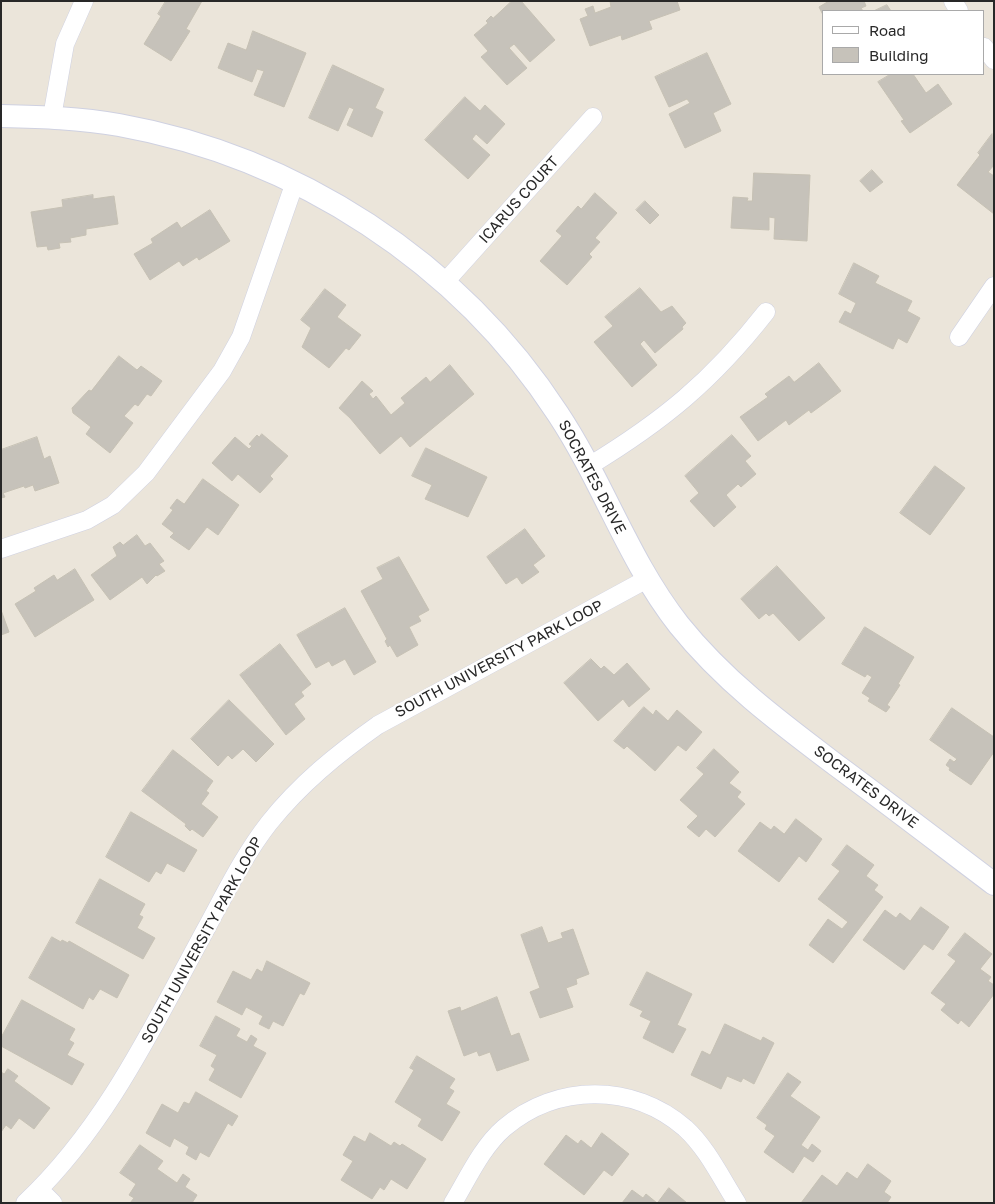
<!DOCTYPE html>
<html>
<head>
<meta charset="utf-8">
<style>
	body { margin:0 }
	#map { position:relative; width:995px; height:1204px; overflow:hidden; background:#ebe5da; font-family:"Golos Text",sans-serif }
	canvas { display:block }
	.frame { position:absolute; inset:0; border:2px solid #282828; pointer-events:none }
	.legend { position:absolute; left:822px; top:10px; width:162px; height:65px; box-sizing:border-box; background:#fff; border:1px solid #a9a9a9; margin:0; padding:6px 9px; list-style:none; font-size:15px; color:#282828 }
	.legend li { display:flex; align-items:center; gap:10px; height:25px }
	.legend b { width:25px; border:1px solid #a9a9a9 }
</style>
</head>
<body>
<div id="map">
<canvas width="995" height="1204"></canvas>
<div class="frame"></div>
<ul class="legend">
<li><b style="height:6px;background:#fff"></b>Road</li>
<li><b style="height:14px;background:#c6c2ba"></b>Building</li>
</ul>
</div>
<script>
const context = document.querySelector('canvas').getContext('2d');
context.lineJoin = 'round';
function fillPath(path, color) {
  context.fillStyle = color;
  context.fill(path, 'evenodd');
}
function stroke(path, color, width, dash) {
  context.strokeStyle = color;
  context.lineWidth = width;
  context.lineCap = dash ? 'butt' : 'round';
  context.setLineDash(dash || []);
  context.stroke(path);
}
function label(font, color, halo, rows, align = 'center') {
  context.font = font + ' "Golos Text",sans-serif';
  context.lineWidth = 4.5;
  context.setLineDash([]);
  context.textBaseline = 'middle';
  context.strokeStyle = halo;
  context.fillStyle = color;
  for (const [text, x, y, turn = 0] of rows) {
    context.save();
    context.translate(x, y);
    context.rotate((+turn || 0) * Math.PI / 180);
    context.textAlign = isNaN(turn) ? turn : align;
    if (halo) context.strokeText(text, 0, 0);
    context.fillText(text, 0, 0);
    context.restore();
  }
}
const building = new Path2D(`
	M166 1H202L186 29 190 31 171 61 144 44 161 16 158 14Z
	M512 1H521L555 40 530 62 514 44 509 48 527 68 507 85 481 57 488 51 474 35 488 23 486 21 491 16 493 18Z
	M677 1 680 10 649 21 652 29 622 40 621 35 590 46 580 19 588 16 585 9 593 6 595 13 611 7 610 1Z
	M864 1 866 6 861 8 863 11H824V17L819 7 829 1Z
	M887 5 891 11H874Z
	M253 31 306 53 284 107 254 95 264 71 257 69 252 82 218 68 228 43 246 50Z
	M707 53 731 104 713 113 721 131 685 148 669 114 690 103 687 99 669 107 655 77Z
	M333 65 384 89 375 108 383 112 372 137 347 125 354 109 349 107 338 131 309 118Z
	M891 74H913L926 93 938 84 952 104 910 133 901 121 904 120 878 82Z
	M465 97 480 111 485 105 505 124 487 144 476 134 472 139 490 155 468 179 425 140Z
	M992 134 994 165 988 172 994 176V214L957 185 980 155 978 153Z
	M872 170 883 182 870 192 860 181Z
	M754 173 810 175 807 241 774 239 775 218 769 217V230L731 228 733 197 748 198 747 201H752Z
	M595 193 617 213 595 238 600 242 589 254 592 257 567 285 540 261 562 236 556 231 578 206 581 209Z
	M93 195V199L114 196 118 224 86 229V235L70 238 71 242 59 243 60 248 48 250 47 246 37 247 31 212 63 207 62 200Z
	M645 201 659 215 650 224 636 210Z
	M210 210 230 241 199 260 197 257 183 266 179 261 150 280 134 254 153 243 151 239 177 222 181 228Z
	M854 263 879 276 875 283 912 301 907 311 920 318 907 343 898 338 893 349 839 322 845 311 851 314 856 303 839 294Z
	M640 288 661 312 672 306 686 323 682 327 683 329 655 353 644 340 640 344 657 365 632 387 594 342 613 326 605 317Z
	M325 289 346 305 337 317 361 335 349 350 346 348 329 368 302 347 311 328 301 320Z
	M119 356 137 370 141 366 162 381 151 396 147 394 138 406 135 404 124 416 133 423 110 453 86 434 91 427 73 413 72 408 89 390 91 391Z
	M819 363 841 391 811 413 809 410 789 425 786 420 758 441 740 417 768 397 765 394 789 376 794 382Z
	M450 365 474 394 410 447 401 436 380 454 350 418 339 408 362 381 373 391 369 394 373 399 376 396 391 415 405 403 401 398 426 377 430 382Z
	M262 434 288 456 270 476 273 479 260 493 238 474 232 481 212 463 235 437 249 449 252 446 249 444 257 435 259 437Z
	M732 435 751 456 745 461 756 474 741 487 738 484 726 495 736 507 714 527 690 501 699 493 685 476Z
	M37 437 44 459 50 456 59 483 35 491 33 485 25 488 24 486 3 493 5 497 1 498V450Z
	M426 448 487 477 468 517 425 499 432 485 412 476Z
	M935 466 965 488 930 535 900 513Z
	M203 479 239 505 218 535 207 527 189 550 170 537 174 533 162 524 173 510 170 508 177 499 184 504Z
	M525 529 545 556 533 565 539 572 522 584 517 577 506 584 487 557Z
	M137 535 145 546 150 543 164 561 159 564 165 571 157 576 156 575 147 584 142 577 110 600 91 575 117 556 113 547 120 542 123 545Z
	M399 557 429 610 418 616 421 621 409 627 418 645 397 657 390 645 388 647 385 641 387 639 361 591 383 579 377 568Z
	M777 566 825 618 799 641 773 613 769 616 766 613 759 619 741 599Z
	M75 569 94 600 35 637 15 604 36 591 34 588 54 575 57 580Z
	M345 608 376 662 354 675 345 659 332 666 329 661 316 668 297 635Z
	M1 610 9 632 1 635Z
	M865 627 914 657 898 684 900 685 887 705 890 707 886 712 868 701 870 698 862 693 872 677 867 674 865 677 842 664Z
	M280 644 311 684 301 692 304 696 294 704 305 719 286 735 240 675Z
	M591 659 601 669 604 666 614 675 627 663 650 689 629 707 623 699 598 721 564 683Z
	M229 700 274 744 256 762 243 749 232 759 228 755 218 766 191 739Z
	M644 707 653 715 656 710 668 721 677 710 702 732 686 751 678 745 655 771 627 746 624 749 614 741Z
	M952 708 994 737V752L971 785 949 770 950 768 946 765 950 759 954 762 957 759 930 740Z
	M714 749 739 772 729 783 741 792 737 797 745 804 715 837 706 829 699 837 687 827 698 816 680 800 704 774 697 768Z
	M173 750 213 781 206 791 209 793 201 804 218 817 203 837 192 829 190 831 185 826 186 824 142 791Z
	M131 812 197 850 184 872 167 863 161 874 156 871 149 882 106 857Z
	M796 819 822 839 806 862 799 856 779 882 738 851 760 822 771 830 774 826 784 834Z
	M847 845 874 865 866 876 878 885 874 890 883 897 833 963 809 945 828 919 842 929 848 922 818 899 840 871 832 865Z
	M100 879 145 904 139 915 143 917 137 928 155 938 143 959 76 923Z
	M921 907 949 927 933 950 924 944 904 970 863 940 885 910 896 918 900 913 910 921Z
	M542 927 548 943 563 938 561 933 573 929 589 974 576 979 577 984 566 988 573 1007 540 1018 530 992 540 988 521 935Z
	M965 933 992 954 980 969 991 977 988 981 994 985V994L969 1027 961 1020 958 1024 941 1010 946 1004 931 993 956 961 948 955Z
	M52 937 61 942 62 940 68 943 69 941 129 975 117 998 100 989 93 1000 89 997 83 1009 29 978Z
	M267 961 310 983 304 995 300 993 283 1026 273 1021 269 1029 259 1024 263 1016 246 1007 242 1015 217 1002 233 971 251 980 257 969 262 972Z
	M647 972 692 994 677 1025 686 1029 673 1053 643 1038 651 1021 640 1016 643 1011 630 1005Z
	M497 997 511 1036 519 1033 529 1060 497 1071 490 1052 479 1056 477 1051 464 1056 448 1011 460 1007 461 1011Z
	M22 1000 75 1029 69 1040 74 1043 67 1055 84 1064 72 1085 1 1046V1038Z
	M216 1016 240 1029 236 1036 247 1042 251 1035 257 1039 253 1046 266 1053 241 1098 209 1080 215 1069 211 1066 217 1055 200 1046Z
	M725 1024 761 1041 763 1037 774 1043 754 1084 743 1078 741 1082 727 1076 721 1089 691 1075 702 1051 710 1055Z
	M417 1056 455 1079 449 1088 454 1091 446 1104 460 1112 442 1141 418 1126 422 1119 395 1102 414 1070 410 1068Z
	M8 1069 18 1076 14 1081 50 1108 34 1129 19 1118 11 1129 6 1125 1 1132V1072L4 1074Z
	M788 1073 801 1082 790 1096 820 1117 801 1145 808 1150 812 1144 821 1151 813 1162 804 1156 793 1173 764 1152 775 1136 765 1129 767 1125 757 1118Z
	M196 1092 238 1116 232 1126 228 1123 209 1157 200 1152 196 1160 186 1154 189 1147 174 1138 170 1147 146 1133 162 1104 178 1113 184 1102 189 1104Z
	M370 1133 391 1146 394 1142 400 1146 402 1144 426 1159 407 1189 391 1179 384 1190 380 1187 372 1199 341 1180 353 1161 343 1155 354 1136 365 1142Z
	M602 1133 629 1154 612 1176 604 1170 584 1195 544 1164 566 1135 578 1144 581 1140 591 1148Z
	M140 1145 163 1161 157 1169 177 1183 183 1174 190 1179 185 1187 197 1195 192 1203H130L134 1198 129 1195 136 1184 120 1173Z
	M868 1164 891 1181 884 1192 891 1197 887 1203H801L822 1175 837 1186 847 1172 857 1179Z
	M669 1188 687 1203H622L632 1190 643 1198 646 1194 657 1203Z`);
fillPath(building, '#c6c2ba');
stroke(building, '#c6c1b4', 1);
const minor = new Path2D(`
	M953 1 959 11
	M984 47 994 60
	M52 117 65 44 84 1
	M445 282 593 117
	M959 337 994 286
	M589 466C663 421 712 381 766 312
	M1 549 87 520 113 505 146 473 222 371 241 337 295 182
	M39 1189 53 1203
	M25 1203C107 1126 154 1024 207 927 226 892 244 855 269 823 300 784 337 754 378 725L647 579
	M453 1203C468 1178 482 1147 504 1128 557 1083 633 1083 685 1128 707 1148 721 1178 737 1203`);
const tertiary = new Path2D(`
	M1 116C41 117 80 118 119 125 297 157 459 262 558 414 603 482 628 560 679 625 724 681 779 722 836 765 889 804 941 844 994 884`);
stroke(minor, '#cfd1e1', 19);
stroke(tertiary, '#cfd1e1', 24);
stroke(minor, '#fff', 18);
stroke(tertiary, '#fff', 22);
label('15px', '#282828', '#fff', [
	["ICARUS COURT",519,200,-48],
	["SOCRATES DRIVE",592,477,62],
	["SOUTH UNIVERSITY PARK LOOP",499,659,-28],
	["SOCRATES DRIVE",866,787,37],
	["SOUTH UNIVERSITY PARK LOOP",202,940,-61]
]);
</script>
</body>
</html>
